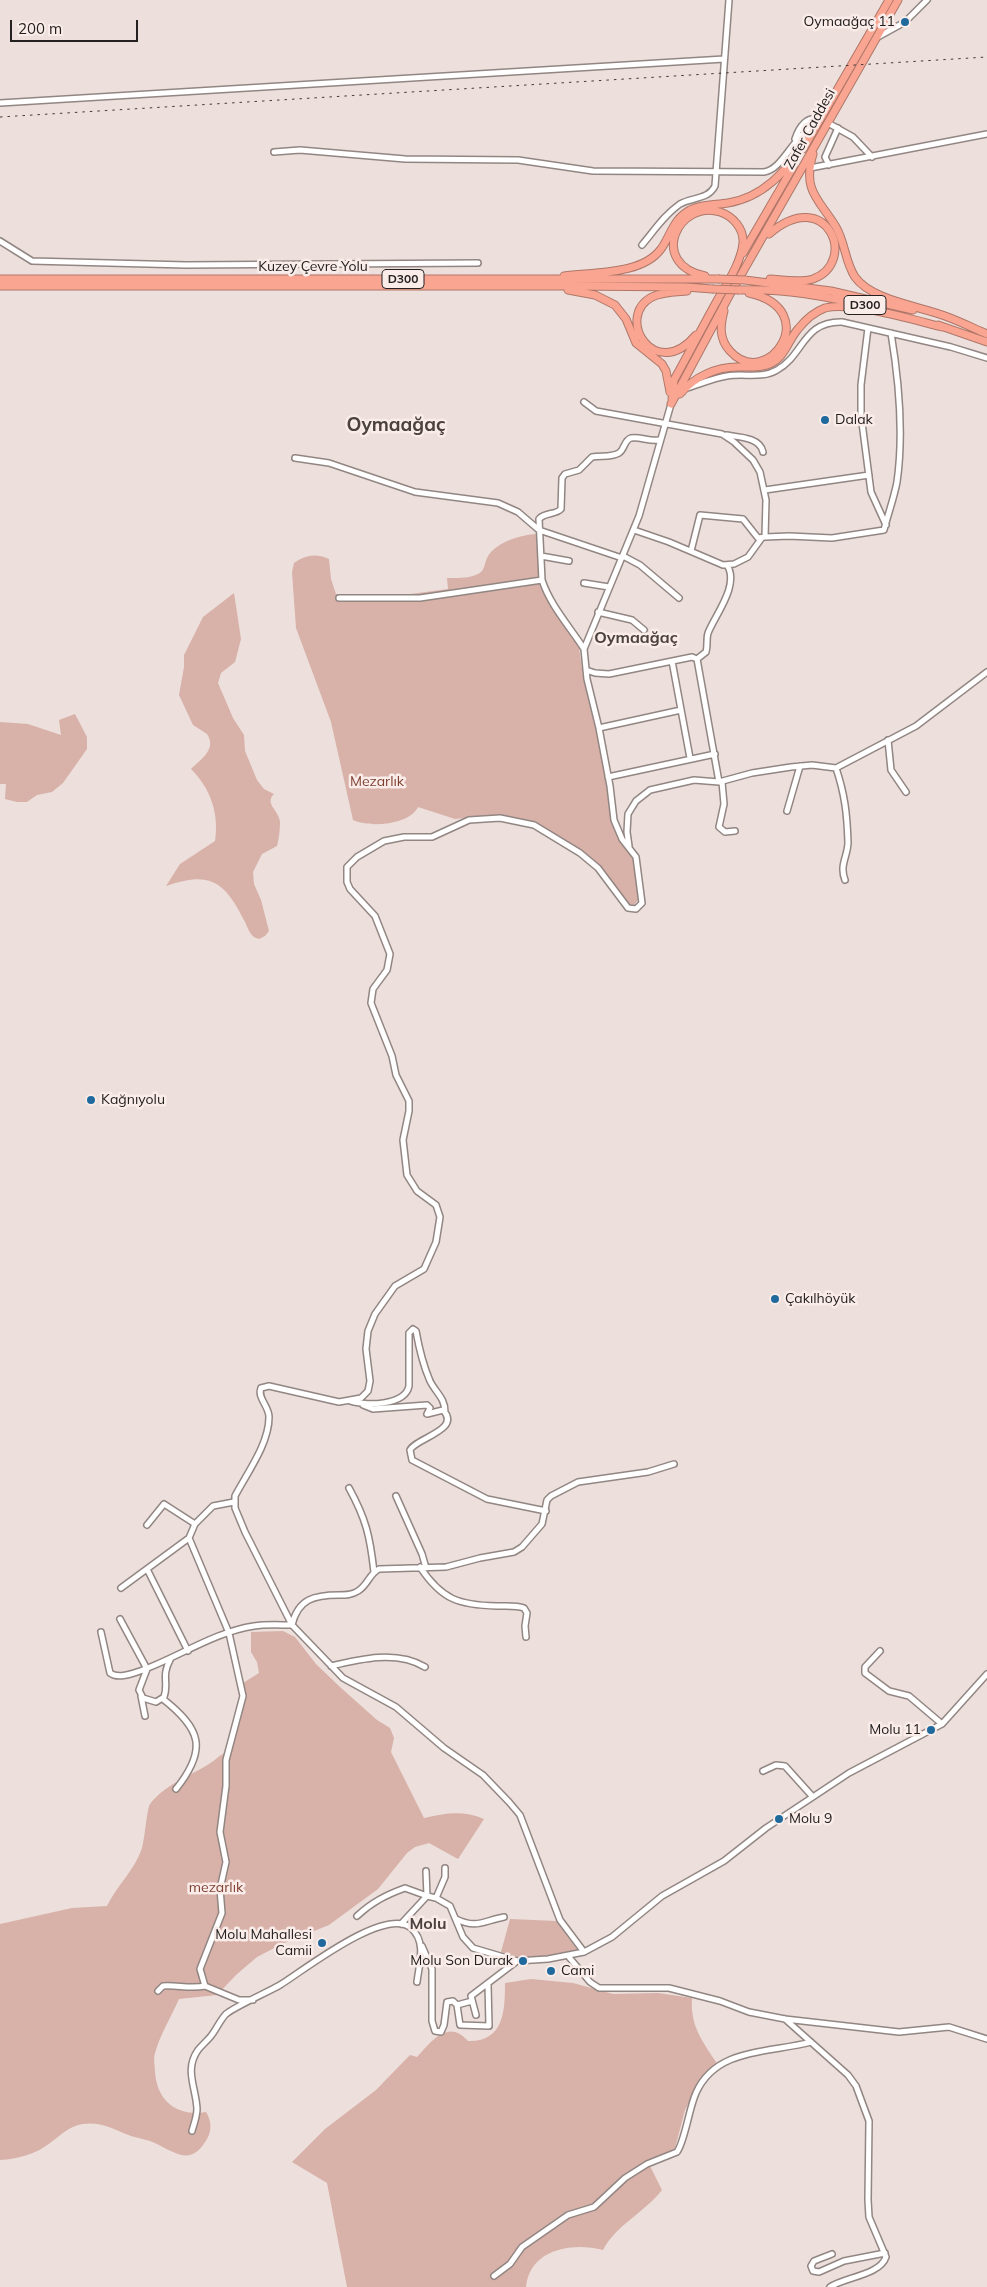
<!DOCTYPE html>
<html>
<head>
<meta charset="utf-8">
<style>
	body { margin:0 }
	#map { position:relative; width:987px; height:2287px; overflow:hidden; background:#ecdfdc; font-family:Mulish,sans-serif }
	canvas { display:block }
	.scale { position:absolute; left:10px; top:20px; width:128px; height:22px; box-sizing:border-box; border:2px solid #252120; border-top:0; padding-left:6px; font-size:15px; line-height:18px; white-space:nowrap; color:#252120; -webkit-text-stroke:4px #f9ece9; paint-order:stroke }
</style>
</head>
<body>
<div id="map">
<canvas width="987" height="2287"></canvas>
<div class="scale">200 m</div>
</div>
<script>
const context = document.querySelector('canvas').getContext('2d');
context.lineJoin = 'round';
function fillPath(path, color) {
  context.fillStyle = color;
  context.fill(path, 'evenodd');
}
function stroke(path, color, width, dash) {
  context.strokeStyle = color;
  context.lineWidth = width;
  context.lineCap = dash ? 'butt' : 'round';
  context.setLineDash(dash || []);
  context.stroke(path);
}
function label(font, color, halo, rows, align = 'center') {
  context.font = font + ' Mulish,sans-serif';
  context.lineWidth = 5;
  context.setLineDash([]);
  context.textBaseline = 'middle';
  context.strokeStyle = halo;
  context.fillStyle = color;
  for (const [text, x, y, turn = 0] of rows) {
    context.save();
    context.translate(x, y);
    context.rotate((+turn || 0) * Math.PI / 180);
    context.textAlign = isNaN(turn) ? turn : align;
    if (halo) context.strokeText(text, 0, 0);
    context.fillText(text, 0, 0);
    context.restore();
  }
}
fillPath(new Path2D(`
	M537 534 540 582 579 648 584 682 602 756 613 823 622 843 634 857 640 898 634 905H627L608 877 582 851 529 820 493 815 455 819 418 807C409 825 370 828 353 820L331 722 296 628 292 572 294 563C305 555 316 553 329 559L331 579 336 594 403 595 448 589 447 578C457 578 474 579 482 571 485 567 485 561 488 556 498 541 521 535 537 534Z
	M234 593 241 639 235 662 221 673 218 683 233 718 244 735 245 751 257 780 264 789 274 794C264 804 279 810 280 822 280 830 279 838 277 846L262 854 253 872 254 884 261 900 269 931 265 936 259 939C250 937 249 930 245 922 225 882 211 870 166 886L180 864 215 841C219 814 211 789 191 769 201 759 217 749 207 734L193 725 179 695 184 667V655L203 617Z
	M75 714 87 737V749L63 783 52 792 37 795 27 802H17L5 799 6 784H0V722L28 724 61 735 59 720Z
	M283 1631 295 1637 316 1664 340 1687 377 1720 390 1728 394 1738 391 1752 424 1818C445 1813 463 1810 484 1819L458 1859 429 1843 415 1847 407 1853 378 1889 329 1925 282 1944 257 1957 236 1975 217 1995 179 1999C171 2017 160 2035 155 2053 153 2059 155 2066 155 2072 157 2101 177 2117 206 2112 211 2120 212 2129 208 2137 190 2171 172 2149 150 2141 144 2139 137 2138 131 2136 115 2130 101 2121 83 2124 69 2126 61 2135 50 2143 36 2154 18 2159 0 2160V1924L72 1908 107 1906C117 1885 135 1870 142 1848 145 1838 147 1808 150 1804 167 1782 195 1775 216 1759 219 1756 225 1753 228 1750 238 1735 240 1701 243 1683L259 1673 257 1662 251 1652V1632Z
	M510 1919 556 1921 578 1951 525 1959 501 1952Z
	M531 1979 573 1983 613 1994 658 1993 692 1998C690 2027 703 2042 718 2065L704 2076 694 2092 685 2110 675 2148 650 2166 662 2190C644 2213 616 2225 603 2250 572 2242 530 2249 526 2287H347L327 2183 292 2162 325 2129 376 2090 410 2055 417 2057C431 2042 448 2018 468 2041 504 2042 505 2011 505 1983Z`), '#d8b1a8');
const minor = new Path2D(`
	M876 38 905 22 927 0
	M0 103 724 59
	M828 123 853 137 872 157
	M795 139C799 127 807 115 820 120
	M274 152 300 150 405 159 518 160 593 171 764 172C784 169 792 135 817 125
	M829 165 825 157 838 128
	M810 168 987 134
	M0 241 32 261 186 265 478 263
	M642 245C654 231 664 215 680 204 692 197 708 200 715 186L729 0
	M868 328 861 385V415L871 492 886 525
	M687 388C700 384 714 378 727 376 744 373 762 379 777 370 804 355 803 321 842 322L951 347 987 358
	M584 402 596 411 722 434 734 442 753 460 760 472 766 500 765 537 758 538 743 519 700 515 691 551
	M726 435C738 437 760 437 763 452
	M295 458 329 463 415 492 498 503 518 512 539 530 622 558
	M765 490 869 475
	M634 530 669 542 723 565 734 564 748 557 761 539
	M765 537 789 536 832 538 884 530C888 514 894 498 897 482 904 433 899 381 891 333
	M541 556 569 561
	M623 556 640 565 679 598
	M584 583 609 587
	M339 598H420L542 580
	M598 612 632 620 644 630
	M584 649C570 627 550 605 542 580L539 519C545 512 556 515 561 509L562 478 565 474 579 470 592 457C601 455 610 458 619 453 625 449 624 440 631 438 639 436 650 442 659 440
	M697 659 706 652C708 645 706 639 708 633 715 615 740 585 727 565
	M672 661 690 758
	M586 670 595 673 609 674 692 657 697 659 719 782
	M599 728 681 710
	M888 740 891 770 906 792
	M836 768C845 795 847 814 848 842 848 856 839 865 845 880
	M608 777 715 754
	M722 782 724 804 719 827 725 832 735 831
	M787 811 800 766
	M629 846 627 832 628 814 636 801 650 790 694 780 719 782 752 773 791 767 812 765 836 768 916 726 987 672
	M350 1401C365 1406 405 1406 409 1386V1333L413 1329 416 1331C419 1348 423 1365 430 1381 436 1393 445 1398 445 1412
	M363 1405 373 1409 427 1405 430 1408 427 1414 443 1410C462 1430 416 1438 410 1450L412 1460 487 1499 546 1511
	M349 1488C366 1519 370 1536 374 1572
	M396 1496 422 1554 426 1568
	M147 1525 164 1504 195 1524
	M189 1538 229 1633 243 1696 226 1760V1786L220 1832 226 1862 220 1889 222 1913 200 1969 205 1986 239 2000H253
	M420 1567C442 1600 459 1605 497 1606 506 1606 516 1605 524 1608L527 1613 525 1626 526 1637
	M147 1569 188 1651
	M121 1588 189 1538 195 1524 213 1506 234 1502
	M120 1619 147 1669 139 1690 143 1698 156 1702 164 1697C169 1684 161 1676 170 1660
	M101 1632 110 1673C118 1679 131 1674 140 1671 177 1658 214 1632 254 1626 266 1624 280 1625 292 1625 298 1599 314 1595 339 1595 346 1595 352 1595 358 1591 368 1585 369 1574 379 1569L446 1567 480 1558 514 1552 522 1547 542 1524 547 1500 551 1496 578 1482 648 1472 674 1464
	M880 1651 865 1667V1673L889 1691 909 1696 942 1724
	M331 1666C360 1659 397 1650 425 1667
	M141 1696 145 1716
	M163 1699C201 1729 208 1749 176 1789
	M763 1771 776 1765 785 1766 812 1796
	M436 1898 445 1877V1868
	M357 1916C372 1902 386 1895 405 1888L427 1896 426 1871
	M456 1919C477 1929 483 1921 504 1917
	M401 1924 427 1896 436 1898 450 1906 463 1937 473 1948 517 1961 548 1959 584 1952 612 1937 662 1896 724 1861 766 1828 849 1773 942 1724 987 1674
	M422 1946 432 1969V2021L435 2031 441 2032 444 2025 447 2002 453 2001 457 2005 472 2001
	M584 1952 560 1920 520 1815 509 1802 483 1775 444 1748 396 1707 343 1678 292 1625 245 1532 235 1508V1496C247 1473 269 1444 269 1417 269 1406 257 1398 261 1388L269 1386 339 1402 361 1398 368 1391 370 1381 366 1349 368 1331 375 1314 395 1286 424 1269 436 1242 440 1217 436 1205 417 1191 407 1175 403 1140 409 1111V1101L396 1075 392 1056 371 1003 373 989 387 970 390 954 375 916 350 889 347 882V867L357 857 384 841 404 837H432L469 820 500 818 534 825 580 853 598 868 628 908 636 909 642 903 636 857 622 839 614 820 610 786 599 728 587 679 584 649 639 516 671 404
	M568 1956 590 1982 599 1988H669L720 2001 749 2012 785 2019 899 2032 949 2027 987 2039
	M158 1991 163 1986C177 1985 191 1989 205 1986
	M457 2005 460 2025 489 2026 488 1984
	M476 2015 471 1996 517 1961
	M785 2019 848 2075 856 2086 869 2121 868 2200 869 2217 886 2257C880 2275 845 2277 830 2287
	M192 2131C194 2124 197 2116 197 2109 196 2087 184 2070 198 2050 202 2045 207 2041 211 2036 216 2030 220 2020 226 2014 234 2007 268 1992 280 1985 303 1971 385 1906 411 1928 427 1942 419 1964 417 1982
	M832 2254 814 2261 811 2266 813 2271 819 2272 844 2261 885 2253
	M494 2276 510 2264 522 2247 568 2215 594 2207 625 2178 647 2164 677 2152C685 2141 689 2108 696 2093 716 2047 771 2053 811 2042`);
const highway = new Path2D(`
	M803 149 889 0
	M813 154C802 191 819 199 836 227 845 242 845 262 855 277 871 300 919 306 945 316 959 321 973 328 987 334
	M769 234C827 184 859 262 813 279 800 283 784 280 770 279
	M743 253 793 167
	M564 276C594 272 642 275 661 249 671 235 673 219 690 210 702 204 715 205 728 203 764 197 784 172 805 145
	M0 279H718
	M745 280 831 291 913 310
	M0 286H571L686 287 712 289
	M568 290 595 295 615 305 626 319 636 343 662 364 666 371 670 392
	M739 290C783 288 827 297 870 306
	M687 291C676 292 662 292 652 297 614 317 655 384 696 335
	M724 311C720 326 719 339 730 351 767 392 825 310 749 293
	M938 325 987 342
	M680 394C694 377 717 366 740 367 750 367 758 368 767 365 785 359 787 342 798 329 806 319 814 312 825 308 851 301 914 320 942 327
	M672 399 674 380C689 353 703 326 718 299 727 283 741 263 743 243 744 229 733 216 720 212 679 199 647 263 705 276
	M671 404 729 296 898 0`);
stroke(minor, '#928683', 8);
stroke(highway, '#af7769', 9);
stroke(minor, '#fff', 5);
stroke(highway, '#f9a591', 7);
stroke(new Path2D(`
	M0 117 987 57`), '#403b3a', 1, [2.5, 5]);
const highwayBridge = new Path2D(`
	M718 279 745 280
	M712 289 739 290`);
stroke(highwayBridge, '#af7769', 9, []);
stroke(highwayBridge, '#f9a591', 7);
for (const [x, y, r, color] of [
	[905,22,5,"#1f699d"],
	[825,420,5,"#1f699d"],
	[91,1100,5,"#1f699d"],
	[775,1299,5,"#1f699d"],
	[931,1730,5,"#1f699d"],
	[779,1819,5,"#1f699d"],
	[322,1943,5,"#1f699d"],
	[523,1961,5,"#1f699d"],
	[551,1971,5,"#1f699d"]
]) {
  const dot = new Path2D();
  dot.arc(x, y, r, 0, 2 * Math.PI);
  context.fillStyle = color;
  context.fill(dot);
  stroke(dot, '#f9ece9', 2);
}
for (const [x, y, w] of [
	[403,279,42],
	[865,305,42]
]) {
  const box = new Path2D();
  box.roundRect(x - w / 2, y - 9.5, w, 19, 4);
  context.fillStyle = '#f9ece9';
  context.fill(box);
  stroke(box, '#252120', 1);
}
label('bold 12px', '#252120', null, [
	["D300",403,279],
	["D300",865,305]
]);
label('14px', '#252120', '#f9ece9', [
	["Oymaağaç 11",895,22,"right"],
	["Dalak",835,420],
	["Kağnıyolu",101,1100],
	["Çakılhöyük",785,1299],
	["Molu 11",921,1730,"right"],
	["Molu 9",789,1819],
	["Molu Mahallesi",312,1935,"right"],
	["Camii",312,1951,"right"],
	["Molu Son Durak",513,1961,"right"],
	["Cami",561,1971]
], 'left');
label('14px', '#252120', '#f9ece9', [
	["Zafer Caddesi",810,129,-61],
	["Kuzey Çevre Yolu",313,267]
]);
label('14px', '#7e3f30', '#f9ece9', [
	["Mezarlık",377,782],
	["mezarlık",216,1888]
]);
label('bold 16px', '#4b413e', '#f9ece9', [
	["Oymaağaç",636,638],
	["Molu",428,1924]
]);
label('bold 19px', '#4b413e', '#f9ece9', [
	["Oymaağaç",396,425]
]);
</script>
</body>
</html>
